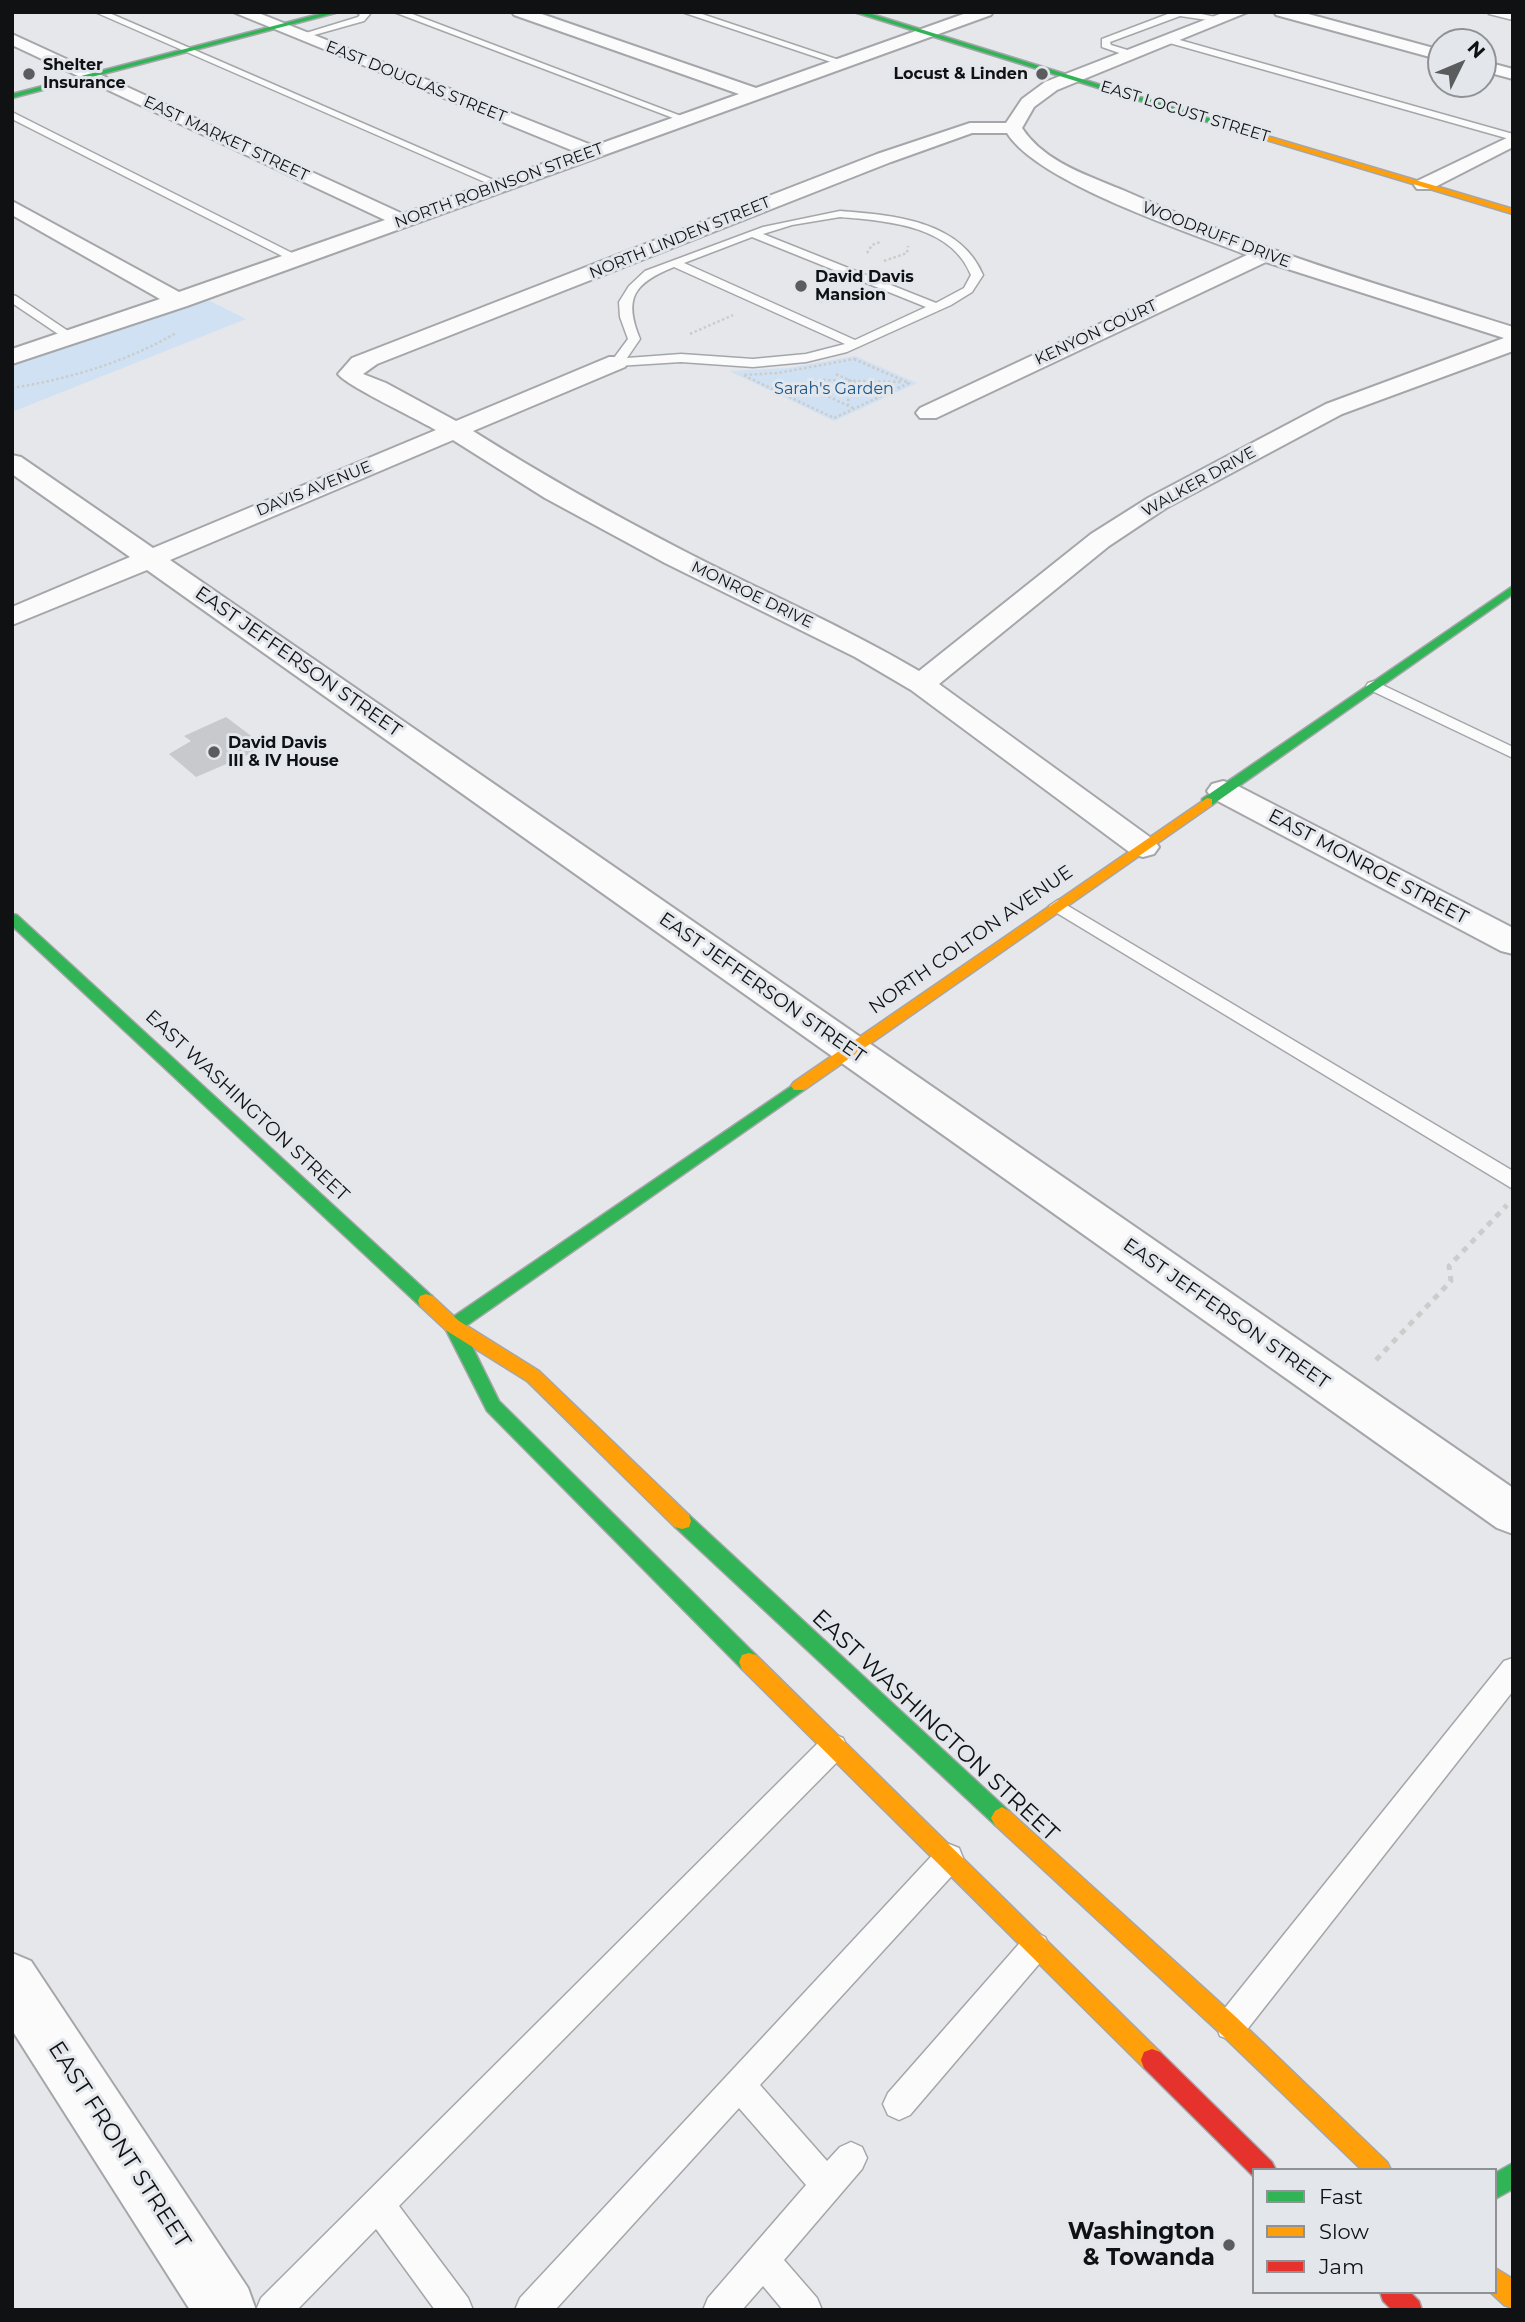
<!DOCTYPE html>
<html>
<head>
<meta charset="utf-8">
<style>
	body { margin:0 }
	#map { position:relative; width:1525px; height:2322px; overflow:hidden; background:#e5e7ea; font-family:Montserrat,sans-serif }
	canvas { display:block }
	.frame { position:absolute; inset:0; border:14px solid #101113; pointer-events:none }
	.legend { position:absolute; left:1252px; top:2168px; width:245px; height:126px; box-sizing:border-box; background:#e3e7ec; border:2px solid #8f9195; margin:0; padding:9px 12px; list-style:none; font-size:21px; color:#101113 }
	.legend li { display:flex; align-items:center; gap:14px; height:35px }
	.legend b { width:35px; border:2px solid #8f9195 }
	.north { position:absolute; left:1427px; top:28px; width:70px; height:70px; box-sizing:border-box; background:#e3e7ec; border:2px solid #8f9195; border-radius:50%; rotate:47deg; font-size:19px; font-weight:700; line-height:28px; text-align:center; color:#101113 }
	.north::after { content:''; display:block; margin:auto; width:24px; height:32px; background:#5b5c5e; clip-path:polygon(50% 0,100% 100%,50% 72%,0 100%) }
</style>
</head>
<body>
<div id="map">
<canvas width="1525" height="2322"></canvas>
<div class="frame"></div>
<ul class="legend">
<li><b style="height:9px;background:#30b455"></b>Fast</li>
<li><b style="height:9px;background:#ff9f0a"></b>Slow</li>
<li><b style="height:9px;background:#e5322d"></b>Jam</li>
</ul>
<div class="north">N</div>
</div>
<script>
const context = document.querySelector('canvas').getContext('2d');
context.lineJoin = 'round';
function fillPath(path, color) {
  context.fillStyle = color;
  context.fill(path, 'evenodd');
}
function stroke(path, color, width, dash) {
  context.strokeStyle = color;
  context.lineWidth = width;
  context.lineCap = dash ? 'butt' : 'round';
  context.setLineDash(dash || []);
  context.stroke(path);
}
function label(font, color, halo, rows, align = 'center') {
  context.font = font + ' Montserrat,sans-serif';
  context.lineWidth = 6;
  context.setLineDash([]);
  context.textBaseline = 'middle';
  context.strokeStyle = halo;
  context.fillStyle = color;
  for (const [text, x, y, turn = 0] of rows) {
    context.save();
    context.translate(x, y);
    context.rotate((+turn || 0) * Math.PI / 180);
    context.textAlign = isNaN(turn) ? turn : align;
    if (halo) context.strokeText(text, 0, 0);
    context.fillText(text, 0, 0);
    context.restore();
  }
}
fillPath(new Path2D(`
	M200 296 246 319 12 412V362Z
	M855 356 917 383 834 421 729 371 788 368Z`), '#d0e1f3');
fillPath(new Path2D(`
	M226 717 266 747 196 777 169 754 191 741 184 736Z`), '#c8c9cc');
const lane = new Path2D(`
	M95 12H107L505 185 496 187Z
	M356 12 370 14 364 21 300 39 296 36 358 17 360 15Z
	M394 12H407L689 119 681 121Z
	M682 12H696L848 63 840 65Z
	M1173 12H1192L1225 19 1221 22 1180 16 1110 42 1111 45 1134 52 1136 54 1131 57 1102 47V39Z
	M1488 12 1513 14V20L1489 14Z
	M1169 37 1513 134V140L1166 42 1165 40Z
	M12 112 300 257 302 259 292 261 12 119Z
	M840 211C892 215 960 220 983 275L972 292 951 305 847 352 806 362 753 367 681 362 617 366 611 362 628 339 620 317 619 302 629 286 645 271 763 227ZM840 217C887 221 951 225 971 275L964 288 936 303 763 234 792 225ZM752 237 926 307 855 340 684 263ZM674 267 845 344 806 354 753 359 681 354 627 358 640 339C623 298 634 283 674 267Z
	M12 295 16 296 77 337 67 340 12 303Z
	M1374 681 1513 747V758L1368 689 1366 686 1368 683Z
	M1058 900 1513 1171V1189L1052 910 1049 906Z
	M1513 1658V1691L1242 2036 1231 2040 1220 2036 1216 2025 1220 2014 1504 1661Z
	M833 1734 843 1738 847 1747 843 1756 399 2206 468 2298 473 2310H435L376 2229 297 2310H256L261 2298 823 1738Z
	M949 1844 959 1848 963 1858 959 1868 760 2085 827 2161 840 2147 851 2142 862 2147 867 2158 862 2169 784 2260 817 2298 822 2310H783L763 2286 742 2310H703L708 2298 806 2185 739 2108 555 2310H515L520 2298 939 1848Z
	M1035 1932 1045 1937 1050 1947 1045 1957 910 2115 899 2120 888 2115 883 2104 888 2093 1025 1937Z`);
const street = new Path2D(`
	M233 12H256L594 146 739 94 514 15 512 12H536L756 88 969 12H993L991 15 187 306 12 364V349L160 299 12 215V201L179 292 385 220 12 45V34L403 214 576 152Z
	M1225 12H1248L1057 90 1034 107 1022 128C1044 162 1089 176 1125 191 1250 247 1382 286 1513 327V351L1342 414 1166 508 1109 546 939 684 1154 840 1159 847 1154 854 1143 857 1132 854 911 690 855 657 665 563 545 498 453 440 170 560 1513 1488V1534L1497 1528 147 570 12 625V607L130 557 12 474V455L21 457 153 548 436 430C417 419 347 386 338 374L352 358 877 154 970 123H1006L1022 99 1045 82ZM972 133H1007C1038 183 1189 232 1247 255L920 408 916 413 920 418H936L1266 262 1504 338 1326 404 1148 498 1091 534 919 671C843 626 761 591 682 550 610 513 541 474 473 431L625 367 628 362 625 357H609L456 421 386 383 363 374 377 364 891 162Z
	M1274 12H1301L1441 50V60L1276 15Z
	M1483 61 1513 69V79L1483 71Z
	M1513 135V147L1431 189H1417L1414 185 1417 181Z
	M1223 781 1234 784 1513 928V954L1501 951 1212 798 1207 791 1212 784Z
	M12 1953 31 1961 248 2288 256 2310H190L12 2030Z`);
const fast = new Path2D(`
	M327 12H339L12 98V94Z
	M854 12H865L1237 127 1230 129Z
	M1513 586V594L1212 805H1202V799Z
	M12 914 17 915 432 1296 434 1301 432 1306 426 1308 420 1306 12 926Z
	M799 1081 807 1086 804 1090 463 1328 499 1401 756 1655 759 1662 756 1669 749 1671 742 1669 487 1411 444 1326 447 1321Z
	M682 1513 689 1515 1009 1811 1013 1818 1009 1825 1002 1829 995 1825 675 1527 673 1521 675 1515Z
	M1513 2163V2189L1495 2199V2173Z`);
const slow = new Path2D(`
	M1230 125 1513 209V214L1230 129Z
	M1207 798 1212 799V805L804 1090H794L791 1086 794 1082Z
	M426 1294 432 1296 459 1321 539 1371 689 1515 691 1521 689 1527 682 1529 675 1527 527 1381 447 1331 420 1306 418 1301 420 1296Z
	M749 1653 756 1655 1160 2052 1163 2060 1160 2068 1152 2071 1144 2068 742 1669 739 1662 742 1655Z
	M1002 1807 1009 1811 1237 2018 1387 2162 1391 2170H1362L1221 2034 995 1825 991 1818 995 1811Z
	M1495 2268 1513 2279V2308L1504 2305 1490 2292H1495Z`);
const jam = new Path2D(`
	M1152 2049 1160 2052 1272 2162 1276 2170H1254V2177L1144 2068 1141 2060 1144 2052Z
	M1380 2292H1410L1419 2301 1422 2310H1392L1383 2301Z`);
stroke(lane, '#a5a6a9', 3);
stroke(street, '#a5a6a9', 4);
stroke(fast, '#a5a6a9', 3);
stroke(slow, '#a5a6a9', 3);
stroke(jam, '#a5a6a9', 3);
stroke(new Path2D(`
	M867 253 872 245 880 242
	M884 261 907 253 908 246
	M820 302 840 293
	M690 334 733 315
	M854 359 909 383 834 418 743 375 778 373Z
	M836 374 882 395
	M823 380 901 382
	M801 384 853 408
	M12 388C69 379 126 362 176 333
	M848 406 849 379`), '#cbcccc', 2.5, [2.5, 2.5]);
stroke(new Path2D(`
	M1376 1360 1451 1281 1449 1266 1507 1205`), '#cbcccc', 5, [6, 6]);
fillPath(lane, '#fbfbfc');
fillPath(street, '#fbfbfc');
fillPath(fast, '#30b455');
fillPath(slow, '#ff9f0a');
fillPath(jam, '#e5322d');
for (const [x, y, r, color] of [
	[29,74,7,"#5b5c5e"],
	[1042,74,7,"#5b5c5e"],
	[801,286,7,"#5b5c5e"],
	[214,752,7,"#5b5c5e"],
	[1229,2245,7,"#5b5c5e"]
]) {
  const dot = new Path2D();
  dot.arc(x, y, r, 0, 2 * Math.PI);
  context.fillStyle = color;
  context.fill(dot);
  stroke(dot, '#e3e7ec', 2.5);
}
label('bold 16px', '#101113', '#e3e7ec', [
	["Shelter",43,65],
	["Insurance",43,83],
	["Locust & Linden",1028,74,"right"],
	["David Davis",815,277],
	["Mansion",815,295],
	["David Davis",228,743],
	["III & IV House",228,761]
], 'left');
label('16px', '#101113', '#e3e7ec', [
	["EAST DOUGLAS STREET",416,82,22],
	["EAST LOCUST STREET",1185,112,17],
	["EAST MARKET STREET",226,139,25],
	["NORTH ROBINSON STREET",499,186,-20],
	["WOODRUFF DRIVE",1216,235,21],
	["NORTH LINDEN STREET",680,238,-22],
	["KENYON COURT",1096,333,-25],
	["WALKER DRIVE",1199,482,-29],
	["DAVIS AVENUE",314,489,-22],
	["MONROE DRIVE",752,595,26]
]);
label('16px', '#185589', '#e3e7ec', [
	["Sarah's Garden",834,389]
]);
label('19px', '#101113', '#e3e7ec', [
	["EAST JEFFERSON STREET",298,662,35],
	["EAST MONROE STREET",1368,867,28],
	["NORTH COLTON AVENUE",971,940,-35],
	["EAST JEFFERSON STREET",762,988,35],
	["EAST WASHINGTON STREET",247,1106,43],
	["EAST JEFFERSON STREET",1226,1314,35]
]);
label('23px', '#101113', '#e3e7ec', [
	["EAST WASHINGTON STREET",935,1726,43],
	["EAST FRONT STREET",119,2145,57]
]);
label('bold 23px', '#101113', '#e3e7ec', [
	["Washington",1215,2232],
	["& Towanda",1215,2258]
], 'right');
</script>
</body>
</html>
